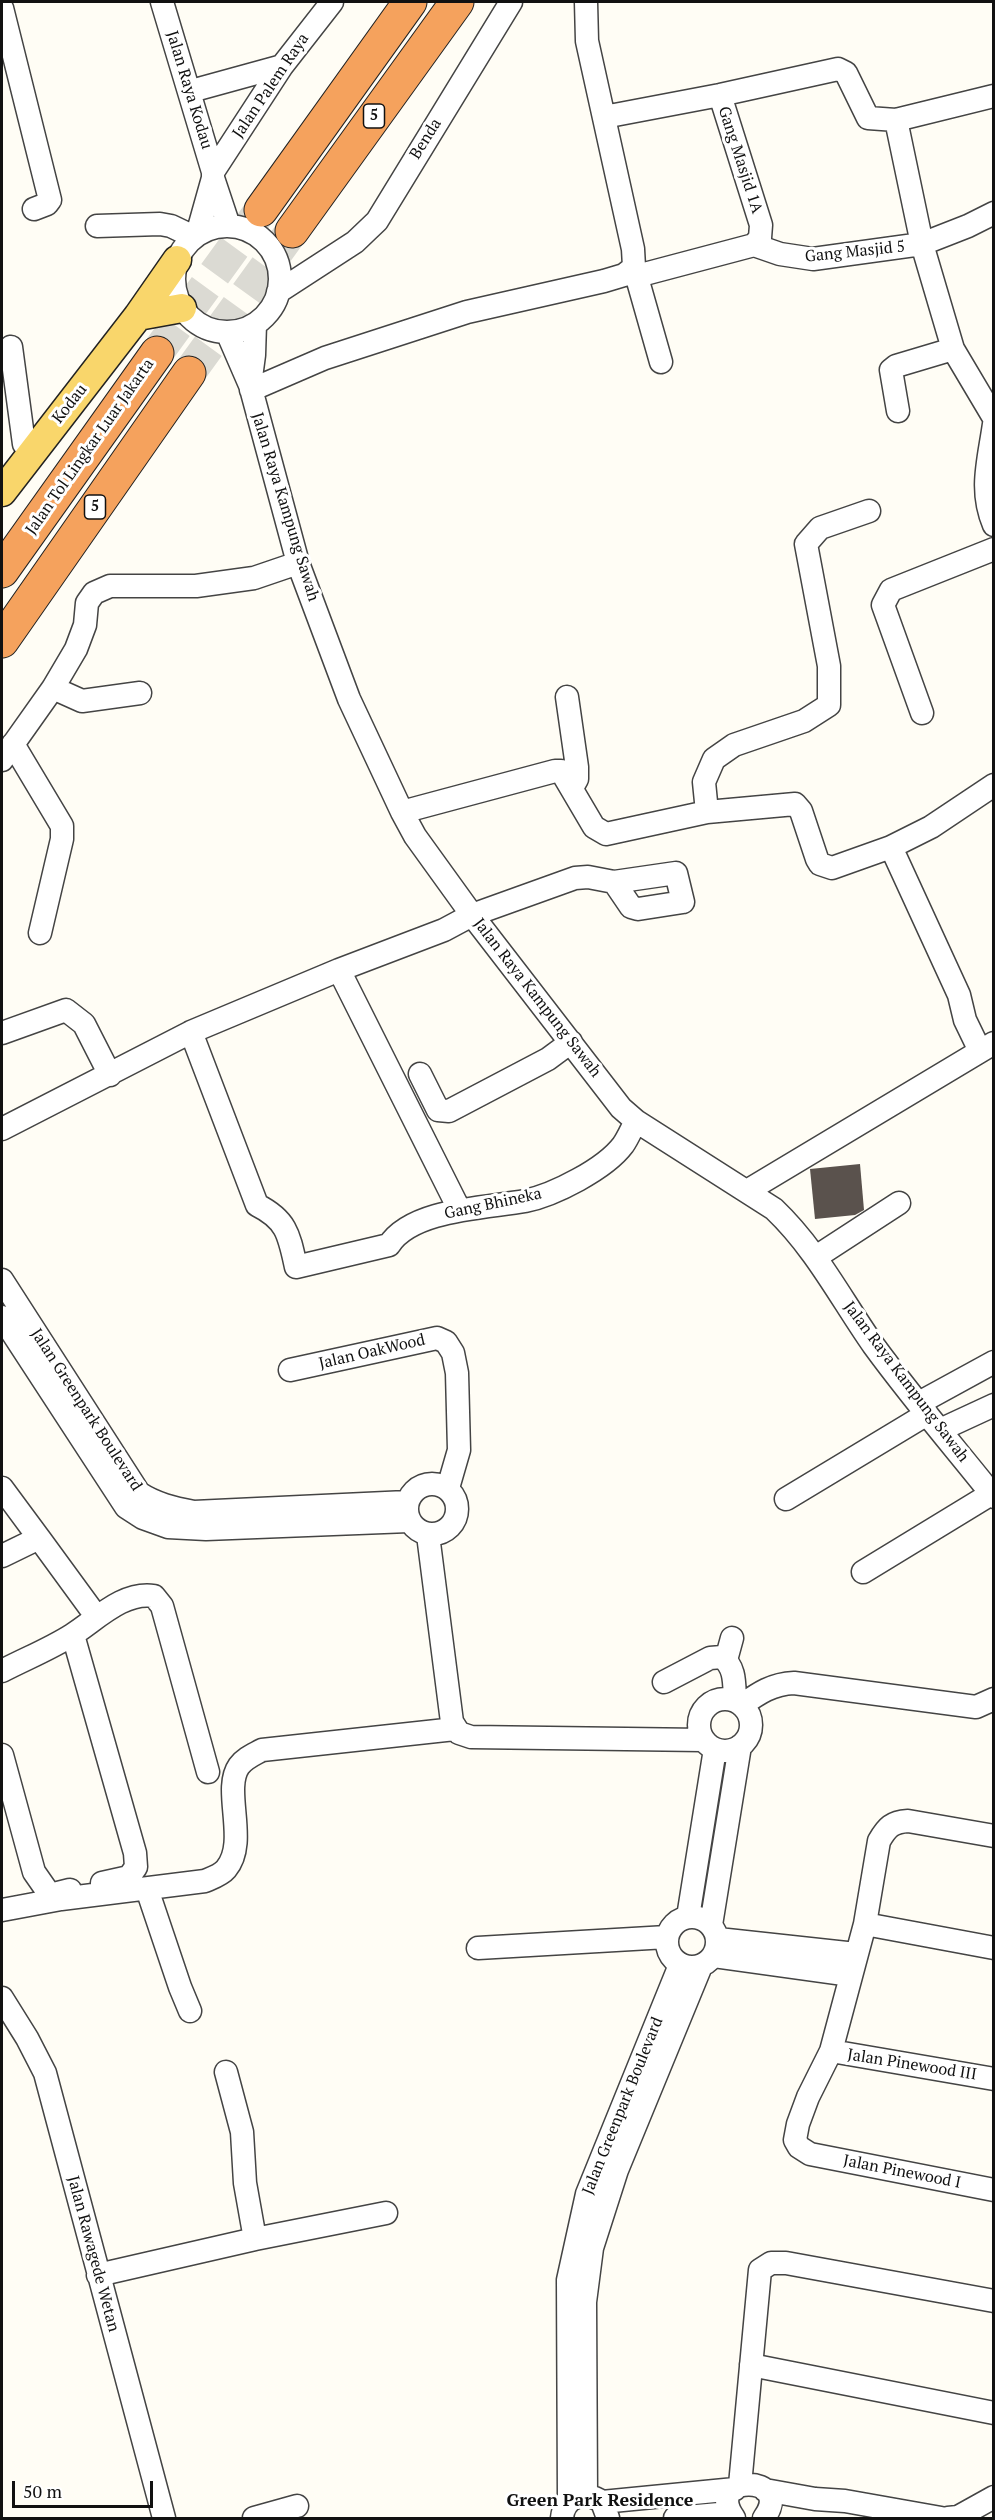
<!DOCTYPE html>
<html>
<head>
<meta charset="utf-8">
<style>
	body { margin:0 }
	#map { position:relative; width:995px; height:2520px; overflow:hidden; background:#fffdf5; font-family:"PT Serif",serif }
	canvas { display:block }
	.frame { position:absolute; inset:0; border:3px solid #111; pointer-events:none }
	.scale { position:absolute; left:12px; top:2481px; width:141px; height:27px; box-sizing:border-box; border:3px solid #111; border-top:0; padding-left:8px; font-size:18px; line-height:21px; white-space:nowrap; color:#111; -webkit-text-stroke:4px #fff; paint-order:stroke }
</style>
</head>
<body>
<div id="map">
<canvas width="995" height="2520"></canvas>
<div class="frame"></div>
<div class="scale">50 m</div>
</div>
<script>
const context = document.querySelector('canvas').getContext('2d');
context.lineJoin = 'round';
function fillPath(path, color) {
  context.fillStyle = color;
  context.fill(path, 'evenodd');
}
function stroke(path, color, width, dash) {
  context.strokeStyle = color;
  context.lineWidth = width;
  context.lineCap = dash ? 'butt' : 'round';
  context.setLineDash(dash || []);
  context.stroke(path);
}
function label(font, color, halo, rows, align = 'center') {
  context.font = font + ' "PT Serif",serif';
  context.lineWidth = 6;
  context.setLineDash([]);
  context.textBaseline = 'middle';
  context.strokeStyle = halo;
  context.fillStyle = color;
  for (const [text, x, y, turn = 0] of rows) {
    context.save();
    context.translate(x, y);
    context.rotate((+turn || 0) * Math.PI / 180);
    context.textAlign = isNaN(turn) ? turn : align;
    if (halo) context.strokeText(text, 0, 0);
    context.fillText(text, 0, 0);
    context.restore();
  }
}
fillPath(new Path2D(`
	M860 1164 864 1210 855 1215 815 1219 810 1169Z`), '#5a524d');
stroke(new Path2D(`
	M157 353 261 210
	M189 373 292 231`), '#dbdad3', 33, [33, 16]);
const minor = new Path2D(`
	M162 2 213 172V178L229 226
	M2 8 50 200 47 204 34 209
	M191 91 282 66
	M604 117 720 95 838 69 846 73 868 118 896 120 922 244 953 349 994 418
	M896 120 994 96
	M213 172 282 66 332 2
	M97 226 160 224 171 226 194 237
	M174 279a53 53 0 1 1 106 0a53 53 0 1 1-106 0Z
	M197 235 213 178
	M754 245 780 254 813 259 922 244 968 226 994 213
	M634 267 661 362
	M637 276 754 245 760 238 761 225 720 95
	M278 292 355 242 377 221 511 2
	M227 332 250 385 298 563 349 699 402 812 415 836 472 915 621 1108 636 1121 774 1209C816 1249 841 1299 874 1346 912 1398 954 1447 994 1497
	M11 347 24 444 31 454
	M250 385 254 355 255 324
	M251 390 325 358 467 312 604 281 624 275 634 267 633 249 587 41 586 2
	M898 411 891 370 896 366 953 349
	M994 424C989 460 979 490 994 525
	M53 688 82 701 140 693
	M567 697 577 767V779L572 788
	M922 713 883 605 891 590 994 549
	M13 744 62 826V839L40 933
	M2 760 53 688 76 649 85 625 87 603 94 593 110 586H196L254 578 298 563
	M402 812 555 771H561L594 827 606 834 707 812 795 804 801 811 817 859 820 864 832 868 891 847 931 827 994 785
	M707 812 704 782 714 759 734 745 804 721 829 705V666L806 544 820 528 869 511
	M891 847 959 995 965 1020 980 1051
	M339 970 459 1209
	M191 1032 257 1205C287 1220 289 1235 296 1267L389 1245C412 1209 486 1208 525 1201 554 1195 605 1169 623 1145 628 1138 632 1128 636 1121
	M2 1033 66 1010 84 1024 110 1075
	M420 1074 438 1110 449 1111 548 1059 571 1042
	M2 1129 191 1032 339 970 444 930 472 915 575 878 588 877 614 882 676 873 683 902 638 909 631 907 614 882
	M747 1191 994 1043
	M816 1257 899 1203
	M2 1280 139 1493C156 1504 173 1508 194 1512L407 1502
	M2 1317 126 1507 143 1518 168 1527 206 1529 409 1521
	M290 1370 437 1338 446 1342 453 1353 457 1373 459 1450 448 1488
	M919 1403 994 1362
	M940 1430 994 1405
	M407 1509a25 25 0 1 1 50 0a25 25 0 1 1-50 0Z
	M2 1488 39 1538
	M786 1499 927 1414
	M428 1535 452 1722 459 1733 471 1737 703 1740
	M2 1556 39 1538 96 1616
	M863 1572 991 1494
	M73 1635 135 1853 136 1867 129 1877 102 1883
	M726 1660 732 1638
	M2 1671C25 1659 50 1649 72 1635 96 1620 123 1591 154 1596L162 1606 208 1772
	M664 1682 710 1658 722 1657C736 1668 734 1684 735 1701
	M699 1725a26 26 0 1 1 52 0a26 26 0 1 1-52 0Z
	M742 1705C759 1693 772 1684 794 1683L976 1707 994 1699
	M2 1755 34 1872 50 1895 70 1890
	M994 1836 908 1821C892 1822 887 1827 879 1841L865 1924 831 2051 808 2097 798 2124 795 2140 799 2147 810 2154 994 2190
	M147 1889 180 1987 190 2011
	M2 1910 61 1899 205 1881C212 1878 221 1875 226 1869 249 1842 222 1790 239 1766 245 1758 253 1755 262 1750L455 1729
	M667 1942a25 25 0 1 1 50 0a25 25 0 1 1-50 0Z
	M688 1917 715 1749
	M865 1924 994 1948
	M711 1925 740 1746
	M718 1939 856 1954
	M478 1948 667 1937
	M714 1956 851 1975
	M2 1998 27 2038 45 2073 164 2518
	M831 2051 994 2079
	M226 2072 242 2132 245 2183 255 2239
	M98 2275 255 2239 386 2213
	M751 2365 994 2413
	M740 2485 760 2270 771 2263H786L994 2301
	M765 2490 815 2499 845 2501 941 2518
	M586 2495 585 2302 592 2248 617 2170 701 1966
	M569 2501 568 2280 587 2194 680 1965
	M602 2502 735 2489
	M254 2518 297 2506
	M562 2518C564 2496 585 2490 602 2502L608 2518
	M675 2518 730 2513
	M734 2518C702 2473 796 2474 764 2518
	M948 2518 958 2517 994 2497`);
const major = new Path2D(`
	M138 316 182 308
	M2 492 138 316 177 260`);
const highway = new Path2D(`
	M261 210 410 2
	M292 231 457 2
	M2 571 157 353
	M2 641 189 373`);
stroke(minor, '#444', 25);
stroke(major, '#222', 31);
stroke(highway, '#222', 35);
stroke(minor, '#fff', 22);
stroke(major, '#f9d66b', 28);
stroke(highway, '#f5a25d', 33);
for (const [x, y, w] of [
	[374,116,21],
	[95,507,21]
]) {
  const box = new Path2D();
  box.roundRect(x - w / 2, y - 12, w, 24, 4.5);
  context.fillStyle = '#fff';
  context.fill(box);
  stroke(box, '#111', 1.5);
}
label('bold 15px', '#111', null, [
	["5",374,116],
	["5",95,507]
]);
label('16px', '#111', '#fff', [
	["Jalan Palem Raya",271,86,-56],
	["Jalan Raya Kodau",189,90,73],
	["Benda",426,139,-58],
	["Gang Masjid 1A",740,160,72],
	["Gang Masjid 5",855,252,-6],
	["Kodau",70,404,-52],
	["Jalan Tol Lingkar Luar Jakarta",90,447,-55],
	["Jalan Raya Kampung Sawah",285,507,73],
	["Jalan Raya Kampung Sawah",537,998,52],
	["Gang Bhineka",493,1204,-12],
	["Jalan OakWood",372,1352,-13],
	["Jalan Raya Kampung Sawah",906,1382,53],
	["Jalan Greenpark Boulevard",86,1410,57],
	["Jalan Pinewood III",912,2065,9],
	["Jalan Greenpark Boulevard",623,2106,-68],
	["Jalan Pinewood I",902,2172,11],
	["Jalan Rawagede Wetan",93,2254,75]
]);
label('bold 18px', '#111', '#fff', [
	["Green Park Residence",600,2501]
]);
</script>
</body>
</html>
